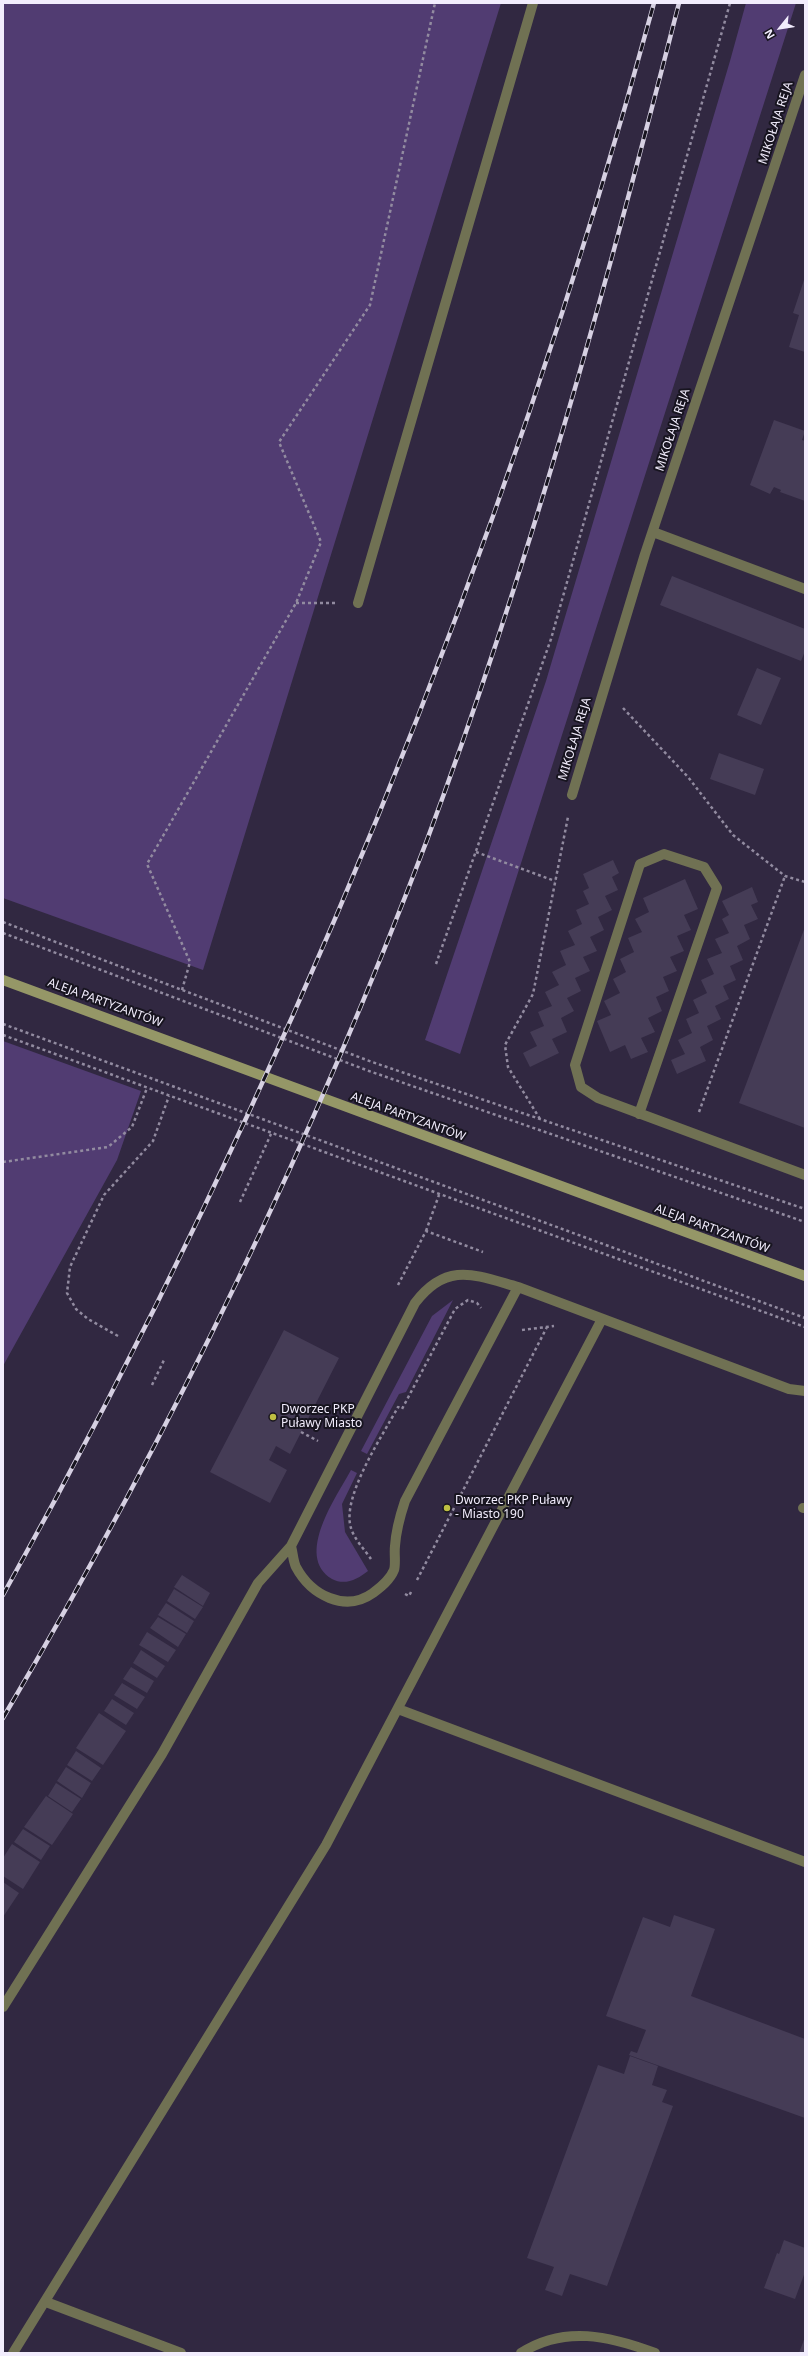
<!DOCTYPE html>
<html>
<head>
<meta charset="utf-8">
<style>
	body { margin:0 }
	#map { position:relative; width:808px; height:2356px; overflow:hidden; background:#312841; font-family:"Noto Sans",sans-serif }
	canvas { display:block }
	.frame { position:absolute; inset:0; border:4px solid #f2edfd; pointer-events:none }
	.north { position:absolute; left:760px; top:8px; width:40px; height:40px; -webkit-text-stroke:3px #17141f; paint-order:stroke; rotate:240deg; font-size:11px; font-weight:700; line-height:16px; text-align:center; color:#f2edfd }
	.north::after { content:''; display:block; margin:auto; width:14px; height:18px; background:#f2edfd; clip-path:polygon(50% 0,100% 100%,50% 72%,0 100%) }
</style>
</head>
<body>
<div id="map">
<canvas width="808" height="2356"></canvas>
<div class="frame"></div>
<div class="north">N</div>
</div>
<script>
const context = document.querySelector('canvas').getContext('2d');
context.lineJoin = 'round';
function fillPath(path, color) {
  context.fillStyle = color;
  context.fill(path, 'evenodd');
}
function stroke(path, color, width, dash) {
  context.strokeStyle = color;
  context.lineWidth = width;
  context.lineCap = dash ? 'butt' : 'round';
  context.setLineDash(dash || []);
  context.stroke(path);
}
function label(font, color, halo, rows, align = 'center') {
  context.font = font + ' "Noto Sans",sans-serif';
  context.lineWidth = 4;
  context.setLineDash([]);
  context.textBaseline = 'middle';
  context.strokeStyle = halo;
  context.fillStyle = color;
  for (const [text, x, y, turn = 0] of rows) {
    context.save();
    context.translate(x, y);
    context.rotate((+turn || 0) * Math.PI / 180);
    context.textAlign = isNaN(turn) ? turn : align;
    if (halo) context.strokeText(text, 0, 0);
    context.fillText(text, 0, 0);
    context.restore();
  }
}
fillPath(new Path2D(`
	M3 3H501L203 970 3 898Z
	M746 3H796L460 1054 425 1040 546 681 730 61Z
	M3 1041 141 1091 117 1160 3 1366Z
	M453 1300 406 1392 399 1394 367 1454 361 1451 432 1316Z
	M351 1470 357 1473 342 1504 345 1532 368 1571C358 1579 345 1586 332 1579 294 1556 337 1496 351 1470Z`), '#513c72');
fillPath(new Path2D(`
	M805 277V352L789 347 799 315 793 313Z
	M774 420 805 431 802 440 805 441V501L780 492 781 490 774 487 770 494 750 485Z
	M672 576 805 629V651L801 661 660 605Z
	M757 668 781 678 761 725 737 715Z
	M719 753 764 769 755 795 710 779Z
	M613 860 619 873 612 877 618 890 605 896 612 910 598 917 604 930 590 937 597 951 583 957 590 971 575 978 581 991 567 998 574 1011 561 1018 567 1032 552 1039 559 1053 530 1067 523 1053 537 1046 530 1032 544 1026 538 1012 552 1006 545 992 559 985 552 972 566 965 560 951 575 945 568 931 582 924 576 910 589 904 583 891 589 888 583 874Z
	M685 879 698 909 684 915 691 930 677 936 684 951 670 957 677 971 663 977 669 991 656 997 662 1011 648 1018 655 1032 641 1038 648 1052 631 1059 625 1045 610 1052 597 1021 611 1015 604 1001 620 993 613 979 626 972 620 959 634 952 628 938 642 932 635 919 649 912 643 898Z
	M752 887 758 902 751 905 758 919 744 925 750 939 737 946 743 960 730 966 736 980 723 986 729 999 715 1006 721 1019 707 1026 713 1040 700 1047 706 1061 677 1074 671 1060 685 1054 678 1040 692 1033 686 1019 699 1013 693 1000 707 993 701 980 714 974 707 959 722 953 715 939 729 933 722 919 729 915 722 901Z
	M805 927V1128L739 1103Z
	M284 1330 339 1358 290 1454 276 1446 269 1460 287 1470 270 1503 210 1472Z
	M182 1575 210 1593 203 1606 174 1587Z
	M174 1589 203 1607 195 1619 167 1601Z
	M166 1603 194 1621 187 1633 158 1615Z
	M158 1617 186 1634 178 1647 150 1628Z
	M147 1632 176 1650 168 1662 139 1645Z
	M141 1650 165 1666 157 1678 133 1663Z
	M131 1667 154 1681 147 1693 123 1679Z
	M122 1683 145 1697 137 1709 114 1695Z
	M112 1699 134 1713 126 1725 104 1711Z
	M99 1713 126 1731 103 1765 76 1748Z
	M76 1751 101 1768 92 1781 67 1765Z
	M66 1767 91 1783 82 1798 57 1781Z
	M56 1783 81 1799 72 1812 48 1796Z
	M46 1796 73 1814 52 1845 24 1827Z
	M23 1829 50 1846 41 1860 14 1842Z
	M12 1844 40 1862 23 1889 3 1876V1858Z
	M3 1882 19 1893 3 1917Z
	M674 1915 715 1929 691 1996 805 2039V2118L629 2055 631 2051 637 2053 646 2030 606 2016 643 1917 670 1927Z
	M630 2056 658 2066 652 2085 667 2090 662 2102 673 2106 607 2286 570 2274 562 2296 545 2290 554 2267 527 2258 598 2065 624 2074Z
	M784 2240 805 2248V2272L795 2299 764 2288 777 2253 779 2254Z
	M805 2337V2353H799Z`), '#453c56');
stroke(new Path2D(`
	M296 603H335
	M623 708 688 777 733 835 785 876 805 882
	M476 852 555 881
	M3 922 372 1062 805 1209
	M3 933 369 1071 805 1222
	M436 964 551 639 730 3
	M182 990 190 962 147 864 296 603 321 542 279 442 370 305 435 3
	M3 1024 805 1318
	M3 1035 805 1327
	M699 1112 785 876
	M540 1119 508 1067 505 1045 533 994 568 817
	M3 1162 108 1147 132 1127 147 1088
	M240 1202 271 1134
	M426 1231 439 1195
	M398 1285 426 1231 483 1252
	M522 1330 554 1326
	M118 1336 88 1319 76 1309 67 1293 70 1267 104 1195 153 1141 169 1096
	M152 1385 164 1360
	M301 1432 318 1441
	M371 1559C365 1550 354 1539 351 1528 341 1497 383 1435 398 1407L402 1409 455 1309 468 1300 477 1303 481 1308
	M417 1580 547 1327
	M405 1594 409 1596 412 1590`), '#928ba0', 2.5, [3, 3]);
stroke(new Path2D(`
	M358 603 533 3
	M639 1114 717 888 704 867 664 854 640 864 575 1065 581 1087 598 1098 805 1175
	M518 1287 405 1501C400 1516 396 1530 395 1546 394 1553 396 1564 394 1570 390 1580 381 1587 373 1593 345 1613 311 1595 296 1567 293 1561 293 1553 291 1546L415 1303C447 1261 475 1275 518 1287L789 1389 805 1391
	M803 1508H805
	M398 1709 805 1862
	M3 2007 162 1754 258 1583 291 1546
	M46 2302 181 2353
	M13 2353 326 1845 602 1319
	M521 2353C564 2325 610 2336 655 2353`), '#707153', 10);
stroke(new Path2D(`
	M653 532 805 589
	M572 795 645 554 805 75`), '#707153', 10);
stroke(new Path2D(`
	M3 980 805 1276`), '#959767', 10);
const rail = new Path2D(`
	M3 1595C282 1094 504 557 654 3
	M3 1718C168 1438 312 1144 427 840 529 567 607 285 679 3`);
stroke(rail, '#d6d0e2', 4.5);
stroke(rail, '#17141f', 3, [9]);
for (const [x, y, r, color] of [
	[273,1417,4,"#bebf42"],
	[447,1508,4,"#bebf42"]
]) {
  const dot = new Path2D();
  dot.arc(x, y, r, 0, 2 * Math.PI);
  context.fillStyle = color;
  context.fill(dot);
  stroke(dot, '#17141f', 1.5);
}
label('12px', '#f2edfd', '#17141f', [
	["MIKOŁAJA REJA",776,123,-72],
	["MIKOŁAJA REJA",673,430,-72],
	["MIKOŁAJA REJA",575,739,-73],
	["ALEJA PARTYZANTÓW",105,1003,20],
	["ALEJA PARTYZANTÓW",408,1117,20],
	["ALEJA PARTYZANTÓW",712,1229,20]
]);
label('12px', '#f2edfd', '#17141f', [
	["Dworzec PKP",281,1410],
	["Puławy Miasto",281,1424],
	["Dworzec PKP Puławy",455,1501],
	["- Miasto 190",455,1515]
], 'left');
</script>
</body>
</html>
